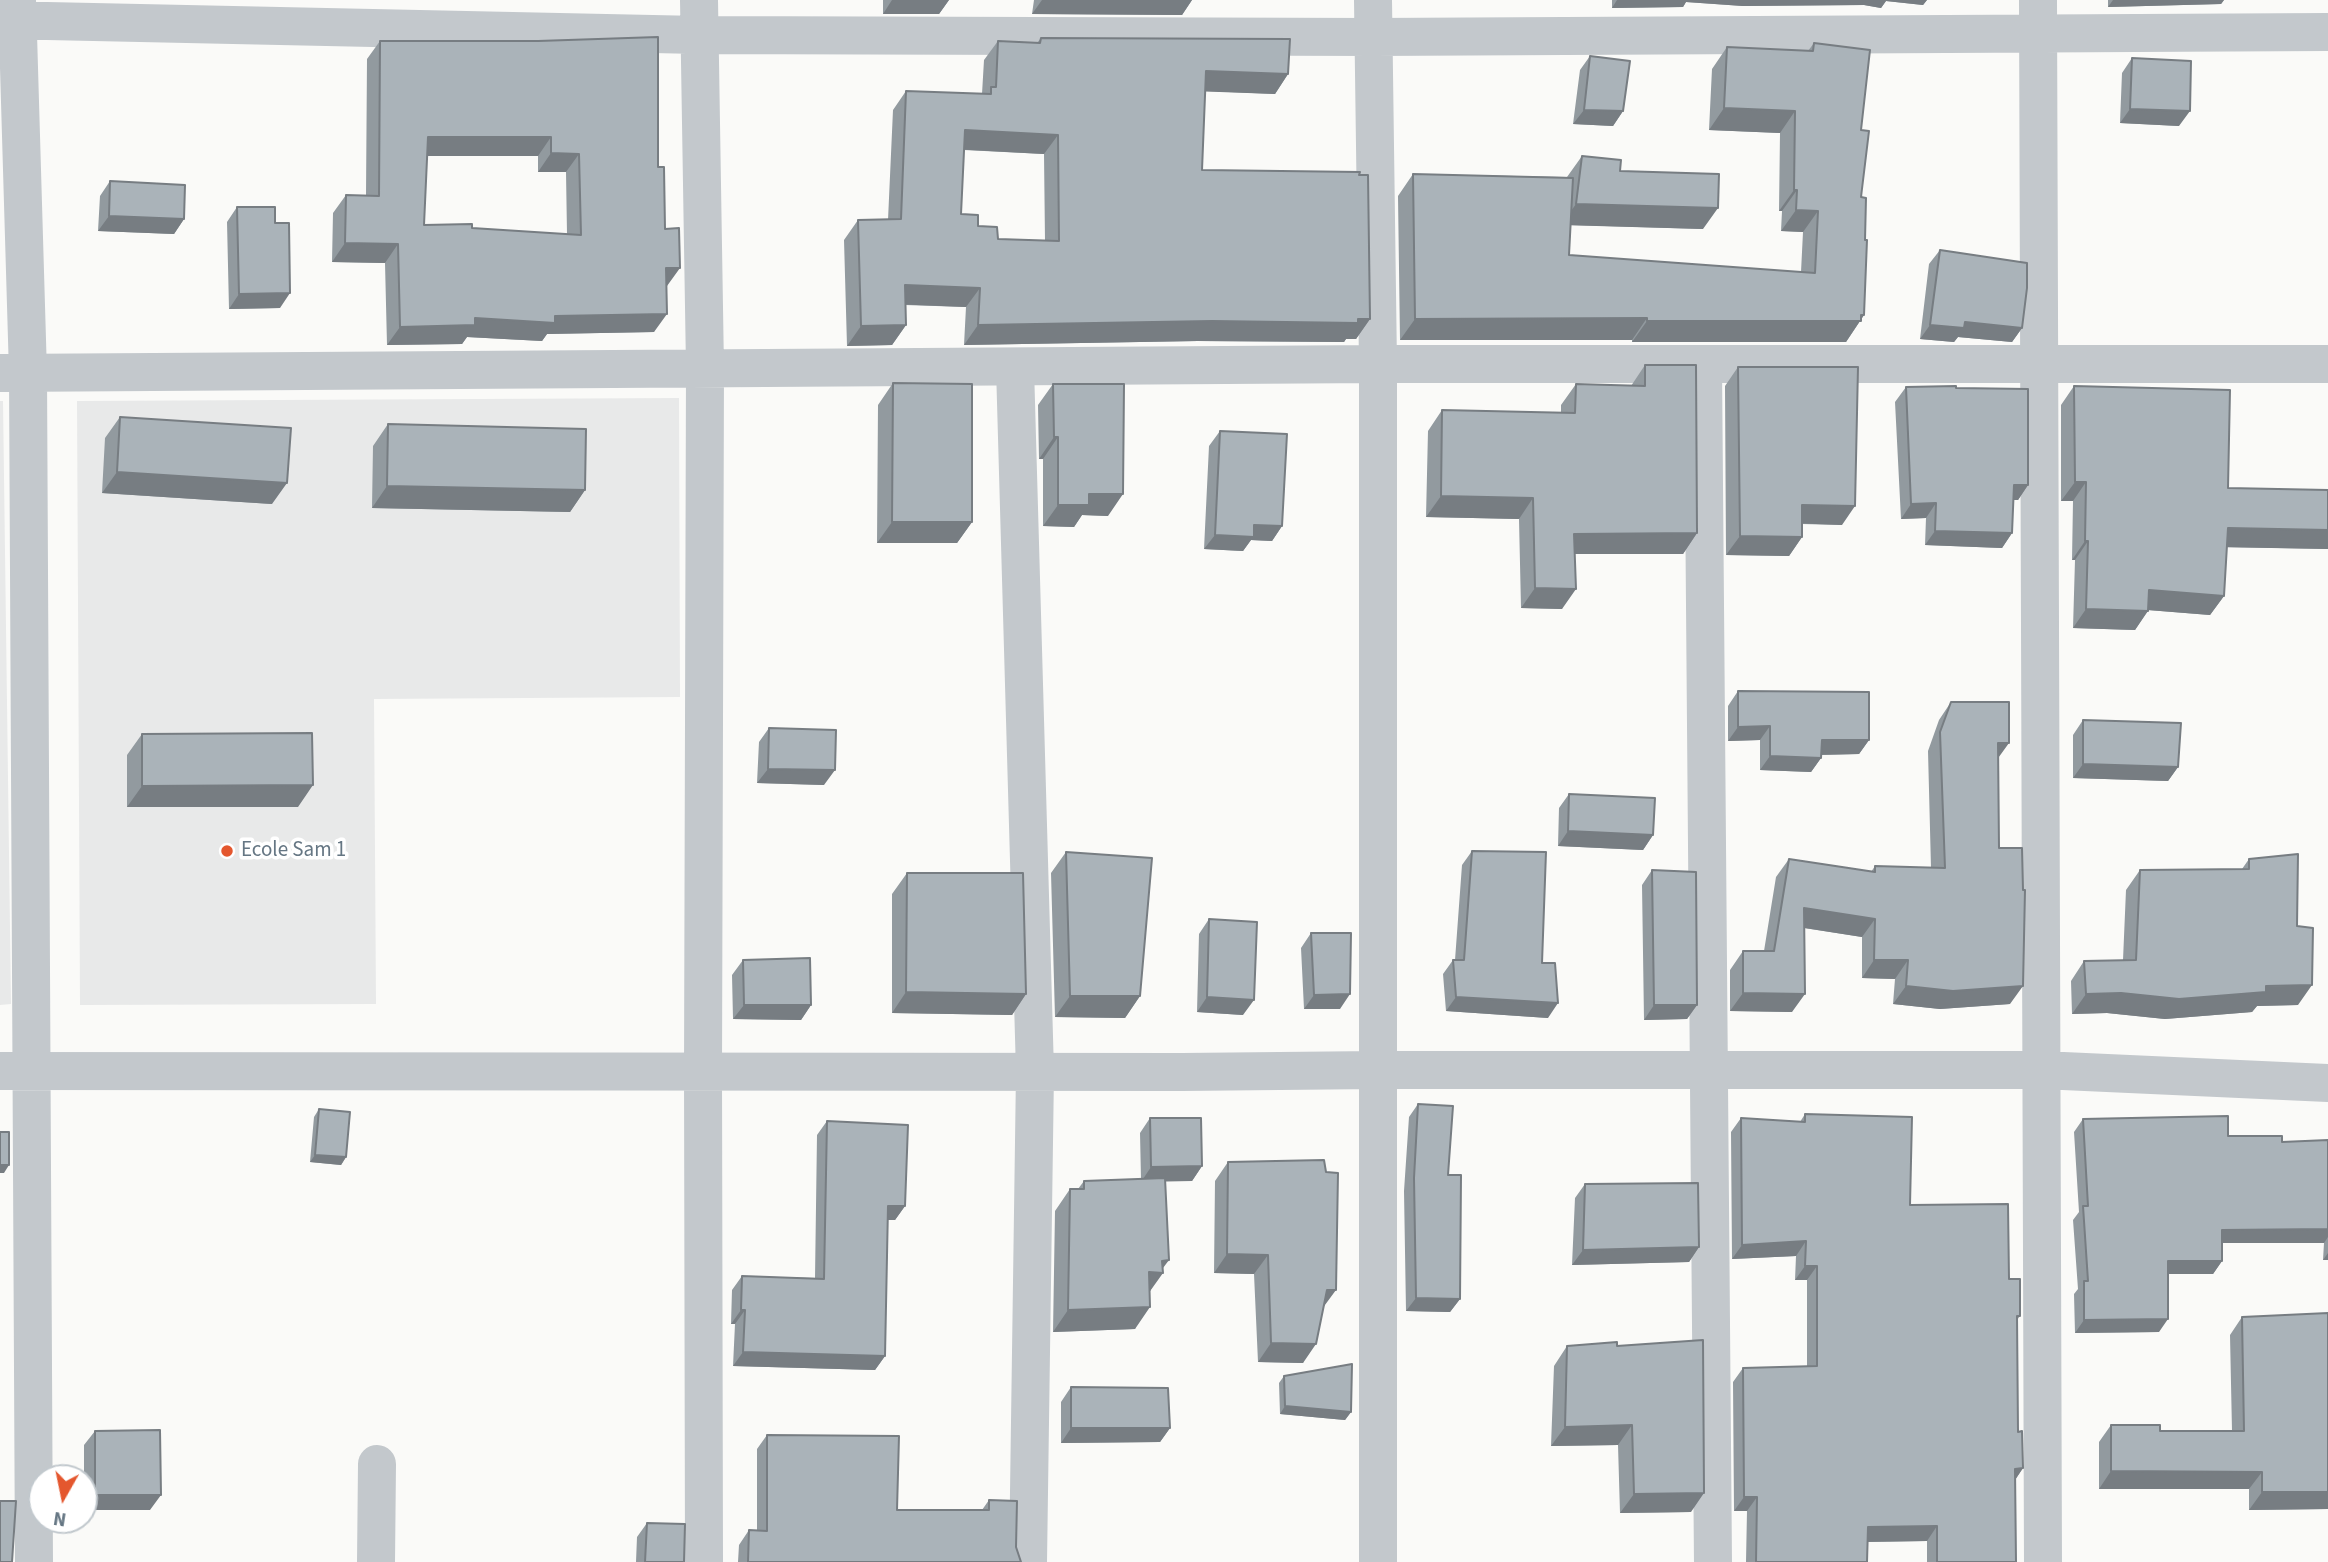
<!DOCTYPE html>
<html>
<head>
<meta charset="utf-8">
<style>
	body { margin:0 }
	#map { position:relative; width:2328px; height:1562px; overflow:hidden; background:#fafaf8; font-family:"Source Sans 3",sans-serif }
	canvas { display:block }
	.north { position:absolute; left:28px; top:1464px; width:70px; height:70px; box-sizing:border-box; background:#fff; border:2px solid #c1c8cd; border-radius:50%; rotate:189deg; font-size:19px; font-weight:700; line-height:28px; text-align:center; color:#657683 }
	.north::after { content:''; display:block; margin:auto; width:24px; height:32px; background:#e4572e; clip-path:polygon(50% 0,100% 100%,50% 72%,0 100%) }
</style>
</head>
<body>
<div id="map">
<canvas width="2328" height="1562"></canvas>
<div class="north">N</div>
</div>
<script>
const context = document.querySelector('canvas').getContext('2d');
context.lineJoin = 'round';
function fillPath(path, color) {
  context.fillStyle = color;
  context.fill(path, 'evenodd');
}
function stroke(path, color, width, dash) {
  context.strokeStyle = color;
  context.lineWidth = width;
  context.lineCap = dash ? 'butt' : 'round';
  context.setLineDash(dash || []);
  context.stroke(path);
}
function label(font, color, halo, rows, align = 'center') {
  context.font = font + ' "Source Sans 3",sans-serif';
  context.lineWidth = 7;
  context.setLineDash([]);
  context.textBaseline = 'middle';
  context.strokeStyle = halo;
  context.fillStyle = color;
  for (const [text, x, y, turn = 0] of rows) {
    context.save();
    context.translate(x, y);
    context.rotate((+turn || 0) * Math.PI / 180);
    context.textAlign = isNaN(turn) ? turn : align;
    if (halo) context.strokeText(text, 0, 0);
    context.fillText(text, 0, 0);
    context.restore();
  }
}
fillPath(new Path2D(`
	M679 398 680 697 374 699 376 1004 80 1005 77 401Z
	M0 401H3L11 1004 0 1005Z`), '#e8e9e9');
stroke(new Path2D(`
	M17 0 28 373 34 1562
	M699 0 705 368 703 1070 704 1562
	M1373 0 1378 364V1562
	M2038 0 2043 1562
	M0 20 699 35 1374 37 2328 32
	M1703 365 1713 1562
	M1015 367 1035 1072 1028 1562
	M0 373 1378 364H2328
	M0 1071 1182 1072 1377 1070H2041L2328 1083
	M376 1562 377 1464`), '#c3c8cc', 38);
fillPath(new Path2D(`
	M883 0H949L939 14H883Z
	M1034 0H1192L1182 15 1032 14Z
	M1612 0H1927L1923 5 1886 1 1881 8 1864 5 1743 6 1686 2 1683 7 1612 8Z
	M2108 0H2224L2221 4 2108 7Z
	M1041 38 1288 74 1275 94 1205 91 1202 170 1370 319 1356 339H1346L1344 342 1198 341 964 345 966 307 905 305 906 325 892 345 847 346 844 240 858 220H888L893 110 906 91 982 94 984 60 998 41 1037 43ZM964 150 1044 154 1045 241 998 239 961 214Z
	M380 41 658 167 667 286 654 332 547 334 542 341 467 337 462 344 387 345 385 263 332 262 333 213 346 195H366L367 59ZM427 156H538V172H566L567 234 424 225Z
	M1814 43 1861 130 1864 315 1846 342H1632V340H1400L1398 196 1413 174 1567 177 1582 156 1620 171 1703 229 1571 225 1569 255 1801 272 1803 232 1781 231 1782 211H1779L1780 133 1709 130 1712 69 1727 47 1808 51Z
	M1590 56 1623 111 1613 126 1573 124 1580 70Z
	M2132 58 2179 126 2120 123 2122 73Z
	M110 181 184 219 174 234 98 231 100 196Z
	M237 207 275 223 280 308 229 309 227 222Z
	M1940 250 2022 328 2012 342 1958 337 1954 342 1920 339 1929 264Z
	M1645 365 1697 533 1683 554H1575L1562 609 1521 608 1519 519 1426 517 1428 431 1442 410 1561 413V405L1576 384 1631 386Z
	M1738 367 1842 525 1802 524V537L1789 556 1726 555 1725 386Z
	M893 383 972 522 957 543H877L878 405Z
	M1053 384 1108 516 1082 515 1074 527 1043 526V459H1039L1038 405Z
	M2074 386 2228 488 2328 549 2226 547 2224 596 2210 615 2148 610 2135 630 2073 628 2075 560H2072L2073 501H2061V405Z
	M1906 387 1956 388 2028 485 2018 500H2013L2012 533 2002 548 1925 545 1926 518 1901 519 1895 402Z
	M120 417 272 504 102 493 105 438Z
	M388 424 585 490 570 512 372 508 373 446Z
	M1220 431 1282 526 1272 541 1251 540 1243 551 1204 549 1209 446Z
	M1738 691 1869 740 1859 754 1821 755V758L1811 772 1760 770V740L1728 741V706Z
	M1951 702 1998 758 1999 848 2010 1004 1940 1009 1893 1004 1895 979 1862 978V937L1804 928 1792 1012 1730 1011V970L1743 951H1764L1776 877 1789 859 1871 872 1875 866 1931 868 1928 751 1939 720Z
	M2083 720 2178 767 2168 781 2073 778V735Z
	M769 728 824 785 757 783 759 742Z
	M142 734 298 807H127V755Z
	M1569 794 1653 835 1643 850 1558 846 1559 808Z
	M1472 851 1542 963 1548 1018 1446 1011 1443 974 1453 960H1455L1462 865Z
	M1066 852 1140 996 1125 1018 1055 1017 1051 873Z
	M2249 859 2297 926 2298 1005 2257 1006 2252 1012 2165 1019 2107 1013 2072 1014 2071 981 2084 961 2123 960 2126 890 2140 870 2242 869Z
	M1652 870 1697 1005 1687 1019 1644 1020 1642 885Z
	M907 873 1026 994 1012 1015 892 1013V894Z
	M1209 919 1243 1015 1197 1012 1199 934Z
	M1311 933 1340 1009H1304L1301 948Z
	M743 960 811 1005 801 1020 733 1019 732 975Z
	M1418 1104 1448 1175 1460 1299 1450 1312 1406 1311 1404 1191 1409 1117Z
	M319 1109 346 1157 341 1165 310 1162 314 1117Z
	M1805 1114 1910 1205 2009 1279 2020 1316 2017 1320 2018 1432 2023 1468 2015 1480 2016 1562H1927V1541L1868 1542 1867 1562H1746L1747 1511H1734L1733 1382 1743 1368 1807 1366V1280H1795L1796 1256 1732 1259 1731 1132 1741 1118 1800 1122Z
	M1150 1118 1202 1166 1192 1181H1166L1162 1269 1150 1291 1135 1329 1053 1332 1055 1211 1070 1189H1078L1084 1181 1141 1179 1140 1133Z
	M2083 1119 2282 1142 2328 1140V1260H2323L2324 1243H2222V1261L2213 1274H2168L2159 1332 2075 1333 2074 1294 2078 1289 2073 1220 2079 1212 2074 1132Z
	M827 1121 905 1206 895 1220H888L885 1356 875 1370 733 1366 735 1324H731L732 1290 742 1276 815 1278 817 1135Z
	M1228 1162 1324 1308 1303 1363 1258 1362 1254 1274 1214 1273 1215 1181Z
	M1585 1184 1699 1247 1689 1262 1572 1265 1575 1198Z
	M2328 1313V1509L2249 1510V1489H2099V1442L2111 1425 2160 1431H2232L2230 1335 2242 1317Z
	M1567 1346H1617L1691 1512 1620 1513 1618 1445 1551 1446 1554 1366Z
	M1284 1376 1351 1412 1345 1420 1280 1414 1279 1383Z
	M1071 1387 1170 1428 1160 1442 1061 1443V1402Z
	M95 1431 150 1510H84V1445Z
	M767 1435 897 1510H982L989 1500 1016 1547 1021 1562H738L739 1545 749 1530H757V1449Z
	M647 1523 684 1562H636L637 1537Z`), '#929a9f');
fillPath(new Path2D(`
	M892 0H949L939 14H883Z
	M1042 0H1192L1182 15 1032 14Z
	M1617 0H1927L1923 5 1886 1 1881 8 1864 5 1743 6 1686 2 1683 7 1612 8Z
	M2113 0H2224L2221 4 2108 7Z
	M1206 71 1288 74 1275 94 1192 91Z
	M1724 108 1795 111 1780 133 1709 130Z
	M2130 109 2190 111 2179 126 2120 123Z
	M1584 110 1623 111 1613 126 1573 124Z
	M965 130 1058 135 1044 154 951 149Z
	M428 137H551L538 156H415Z
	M551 153 579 154 566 172H538Z
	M1794 190H1797L1782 211H1779Z
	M1576 204 1718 208 1703 229 1561 225Z
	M1796 210 1818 211 1803 232 1781 231Z
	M109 216 184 219 174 234 98 231Z
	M345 243 398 244 385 263 332 262Z
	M666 268H680L667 286Z
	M905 285 980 288 966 307 891 304Z
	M290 293 280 308 229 309 239 294Z
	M667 314 654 332 547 334 542 341 467 337 462 344 387 345 400 327 475 318Z
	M1864 315 1846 342H1632L1647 321Z
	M1647 318 1632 340H1400L1415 319Z
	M1358 319H1370L1356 339H1346L1344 342 1198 341 964 345 978 325Z
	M1965 322 2022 328 2012 342 1958 337 1954 342 1920 339 1930 325Z
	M906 325 892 345 847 346 861 326Z
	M1054 437H1058L1043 459H1039Z
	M117 472 287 483 272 504 102 493Z
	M2075 482H2086L2073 501H2061Z
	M2014 485H2028L2018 500H2003Z
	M387 486 585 490 570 512 372 508Z
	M1089 494H1123L1108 516 1082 515 1074 527 1043 526 1058 505Z
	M1441 496 1533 498 1519 519 1426 517Z
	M1936 503 1926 518 1901 519 1911 504Z
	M1802 505 1855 506 1842 525 1789 523Z
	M892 522H972L957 543H877Z
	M1254 525 1282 526 1272 541 1251 540 1243 551 1204 549 1215 535Z
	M2228 528 2328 530V549L2214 547Z
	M1935 531 2012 533 2002 548 1925 545Z
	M1697 533 1683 554H1560L1574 534Z
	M1740 536 1802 537 1789 556 1726 555Z
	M2085 541H2088L2075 560H2072Z
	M1535 588 1576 589 1562 609 1521 608Z
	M2149 590 2224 596 2210 615 2135 609Z
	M2086 609 2148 611 2135 630 2073 628Z
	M1770 726 1760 740 1728 741 1738 727Z
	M1822 740H1869L1859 754 1812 755Z
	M1998 743H2009L1996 761Z
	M1770 756 1821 758 1811 772 1760 770Z
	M2083 764 2178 767 2168 781 2073 778Z
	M768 769 835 770 824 785 757 783Z
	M313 785 298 807H127L142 786Z
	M1568 831 1653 835 1643 850 1558 846Z
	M1804 908 1875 919 1862 937 1792 926Z
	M1874 960H1908L1895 979 1862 978Z
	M2312 985 2298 1005 2257 1006 2252 1012 2165 1019 2107 1013 2072 1014 2086 994Z
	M1906 986H2023L2010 1004 1940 1009 1893 1004Z
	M906 992 1026 994 1012 1015 892 1013Z
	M1743 993 1805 994 1792 1012 1730 1011Z
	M1350 994 1340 1009H1304L1314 995Z
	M1070 996H1140L1125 1018 1055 1017Z
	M1207 997 1254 1000 1243 1015 1197 1012Z
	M1456 997 1558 1003 1548 1018 1446 1011Z
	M744 1005H811L801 1020 733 1019Z
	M1654 1005H1697L1687 1019 1644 1020Z
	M315 1155 346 1157 341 1165 310 1162Z
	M0 1165H9L4 1173H0Z
	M1202 1166 1192 1181 1141 1182 1151 1167Z
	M888 1206H905L895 1220H878Z
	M2328 1229V1237L2324 1243H2212L2222 1230Z
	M1806 1241 1796 1256 1732 1259 1742 1245Z
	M1699 1247 1689 1262 1572 1265 1583 1250Z
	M2328 1253V1260H2323Z
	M1227 1254 1268 1255 1254 1274 1214 1273Z
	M1169 1260 1160 1272 1163 1273 1148 1294 1149 1272 1162 1261Z
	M2168 1261H2222L2213 1274H2159Z
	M1805 1266H1817L1807 1280H1795Z
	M1327 1290H1336L1322 1309Z
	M1416 1298 1460 1299 1450 1312 1406 1311Z
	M1150 1307 1135 1329 1053 1332 1068 1310Z
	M741 1310H745L735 1324H731Z
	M2168 1319 2159 1332 2075 1333 2084 1320Z
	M1271 1343 1316 1344 1303 1363 1258 1362Z
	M743 1352 885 1356 875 1370 733 1366Z
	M1285 1406 1351 1412 1345 1420 1280 1414Z
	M1632 1425 1618 1445 1551 1446 1565 1427Z
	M1071 1428H1170L1160 1442 1061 1443Z
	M2023 1468 2013 1483 2015 1469Z
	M2111 1471 2262 1472 2249 1489H2099Z
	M2262 1492H2328V1509L2249 1510Z
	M1704 1493 1691 1512 1620 1513 1634 1494Z
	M95 1495H161L150 1510H84Z
	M1744 1497H1757L1747 1511H1734Z
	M1937 1526 1927 1541 1858 1542 1868 1527Z`), '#777d82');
const building = new Path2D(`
	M658 37V167H664L665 229 679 228 680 268H666L667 314 555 316V323L475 318V325L400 327 398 244 345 243 346 195 379 196 380 41H538ZM428 137H551V153L579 154 581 235 472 228V224L424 225Z
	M1041 38 1290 39 1288 74 1206 71 1202 170 1360 172 1359 175H1368L1370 319H1358V323L1212 321 978 325 980 288 905 285 906 325 861 326 858 220 901 219 906 91 991 94V87H996L998 41 1040 43ZM965 130 1058 135 1059 241 998 239 997 227 978 226V215L961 214Z
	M1814 43 1870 50 1861 130 1869 131 1861 197 1866 198 1865 240H1867L1864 315H1861V321H1647V318L1415 319 1413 174 1573 178 1569 255 1815 273 1818 211 1796 210 1797 190H1794L1795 111 1724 108 1727 47 1813 51Z
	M1590 56 1630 61 1623 111 1584 110Z
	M2132 58 2191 61 2190 111 2130 109Z
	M1582 156 1621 160 1620 171 1719 174 1718 208 1576 204Z
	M110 181 185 185 184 219 109 216Z
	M237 207H275V223H289L290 293 239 294Z
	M1940 250 2027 263V288L2022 328 1965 322 1964 328 1930 325Z
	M1645 365H1696L1697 533 1574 534 1576 589 1535 588 1533 498 1441 496 1442 410 1575 413 1576 384 1645 386Z
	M1738 367H1858L1855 506 1802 505V537L1740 536Z
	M893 383 972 384V522H892Z
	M1053 384H1124L1123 494H1089V505H1058V437H1054Z
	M1956 386V388L2028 389V485H2014L2012 533 1935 531 1936 503 1911 504 1906 387Z
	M2074 386 2230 390 2228 488 2328 490V530L2228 528 2224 596 2149 590 2148 611 2086 609 2088 541H2085L2086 482H2075Z
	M120 417 291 428 287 483 117 472Z
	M388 424 586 429 585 490 387 486Z
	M1220 431 1287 434 1282 526 1254 525V537L1215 535Z
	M1738 691 1869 692V740H1822L1821 758 1770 756V726L1738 727Z
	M1951 702H2009V743H1998L1999 848H2022L2023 890H2025L2023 986 1953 991 1906 986 1908 960H1874L1875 919 1804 908 1805 994 1743 993V951H1774L1789 859 1875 872V866L1945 868 1940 732Z
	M2083 720 2181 723 2178 767 2083 764Z
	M769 728 836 730 835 770 768 769Z
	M312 733 313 785 142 786V734Z
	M1569 794 1655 798 1653 835 1568 831Z
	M1472 851 1546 852 1542 963H1555L1558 1003 1456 997 1453 960H1464Z
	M1066 852 1152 858 1140 996H1070Z
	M2298 854 2297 926 2313 928 2312 985 2266 986V992L2179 999 2121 993 2086 994 2084 961 2136 960 2140 870 2249 869V859Z
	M1652 870 1696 872 1697 1005H1654Z
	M907 873H1023L1026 994 906 992Z
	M1209 919 1257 922 1254 1000 1207 997Z
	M1311 933H1351L1350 994 1314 995Z
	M810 958 811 1005H744L743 960Z
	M1418 1104 1453 1106 1448 1175H1461L1460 1299 1416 1298 1414 1178Z
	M319 1109 350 1112 346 1157 315 1155Z
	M1805 1114 1912 1117 1910 1205 2008 1204 2009 1279H2020V1316H2017L2018 1432 2022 1431 2023 1468 2015 1469 2016 1562H1937V1526L1868 1527 1867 1562H1756L1757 1497H1744L1743 1368 1817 1366V1266H1805L1806 1241 1742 1245 1741 1118 1805 1122Z
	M2228 1116V1136H2282V1142L2328 1140V1229L2222 1230V1261H2168V1319L2084 1320V1281H2088L2083 1206H2088L2083 1119Z
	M1150 1118H1201L1202 1166 1151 1167Z
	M827 1121 908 1125 905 1206H888L885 1356 743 1352 745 1310H741L742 1276 824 1279Z
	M0 1132H9V1165H0Z
	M1324 1160 1326 1172 1338 1173 1336 1290H1327L1316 1344 1271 1343 1268 1255 1227 1254 1228 1162Z
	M1165 1178 1169 1260 1162 1261 1163 1273 1149 1272 1150 1307 1068 1310 1070 1189H1084V1181Z
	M1698 1183 1699 1247 1583 1250 1585 1184Z
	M2328 1313V1492H2262V1472L2111 1471V1425H2160V1431H2244L2242 1317Z
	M1703 1340 1704 1493 1634 1494 1632 1425 1565 1427 1567 1346 1617 1342V1346Z
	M1352 1364 1351 1412 1285 1406 1284 1376Z
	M1071 1387 1168 1388 1170 1428H1071Z
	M160 1430 161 1495H95V1431Z
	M767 1435 899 1436 897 1510H989V1500L1017 1501 1016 1547 1021 1562H748L749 1530 767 1531Z
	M0 1501H16L12 1562H0Z
	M647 1523 685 1524 684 1562H645Z`);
fillPath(building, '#aab3b9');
stroke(building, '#777d82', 2);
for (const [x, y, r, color] of [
	[227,851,7,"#e4572e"]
]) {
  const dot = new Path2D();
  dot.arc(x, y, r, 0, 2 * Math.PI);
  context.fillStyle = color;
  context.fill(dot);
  stroke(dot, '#fff', 2.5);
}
label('21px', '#657683', '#fff', [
	["Ecole Sam 1",241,851]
], 'left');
</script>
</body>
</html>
